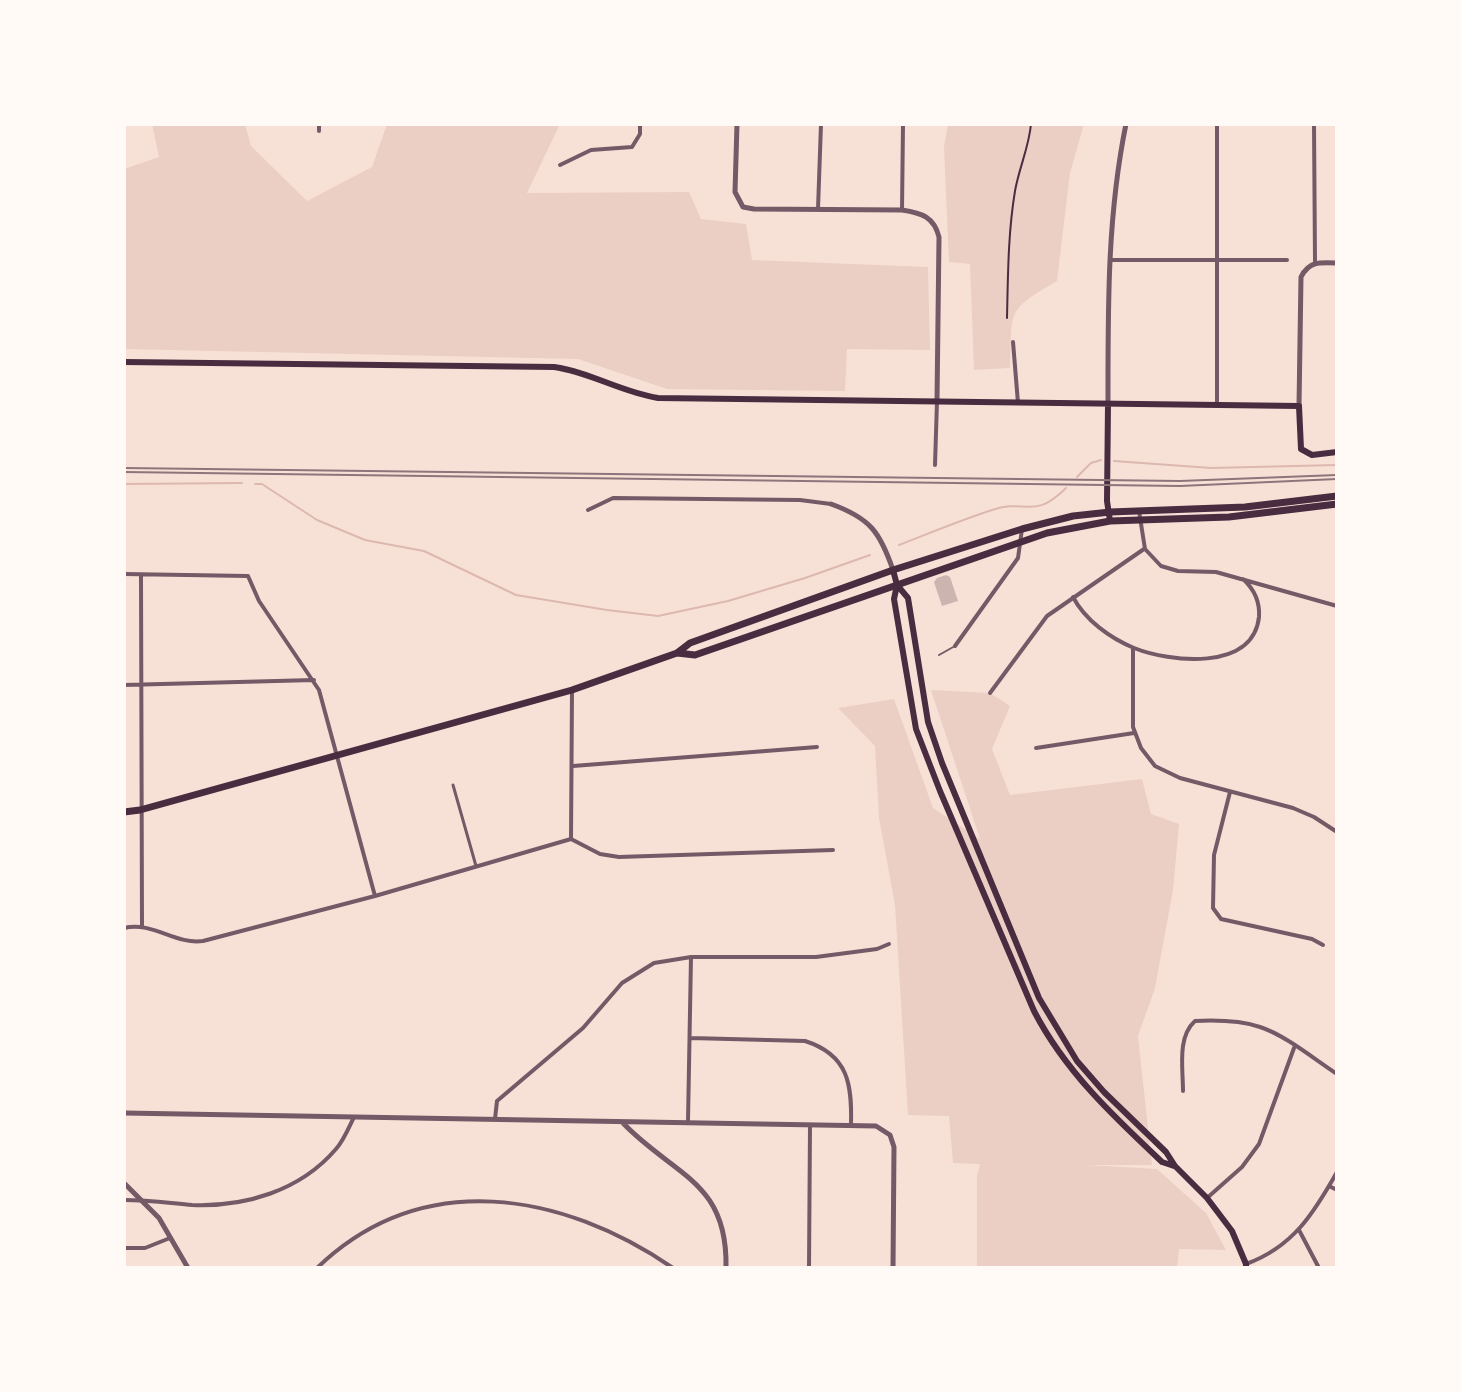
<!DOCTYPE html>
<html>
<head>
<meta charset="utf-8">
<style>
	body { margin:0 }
	#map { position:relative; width:1461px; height:1392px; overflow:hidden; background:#f7e1d7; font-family:"Varela Round",sans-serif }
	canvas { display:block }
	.frame { position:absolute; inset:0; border:126px solid #fffaf5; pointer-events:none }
</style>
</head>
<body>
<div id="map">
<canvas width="1461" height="1392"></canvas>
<div class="frame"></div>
</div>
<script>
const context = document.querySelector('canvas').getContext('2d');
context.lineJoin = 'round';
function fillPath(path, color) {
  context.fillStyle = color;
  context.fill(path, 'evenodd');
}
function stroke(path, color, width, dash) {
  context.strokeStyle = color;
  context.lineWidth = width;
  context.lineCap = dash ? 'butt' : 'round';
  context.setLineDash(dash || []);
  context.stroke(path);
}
fillPath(new Path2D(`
	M152 124H245L251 146 307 201 372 167 387 124H560L527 193 689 192 701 219 746 224 752 260 928 267 930 350 847 349 845 391 667 389 578 359 124 349V169L159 157Z
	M948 124H1084L1070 173 1057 281C1004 312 1013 310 1010 368L974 370 970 264 949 262 944 147Z
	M931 690 990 693 1010 706 992 749 1010 795 1142 779 1151 814 1179 824 1173 890 1155 988 1138 1036 1152 1165H1087L1157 1169 1206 1213 1226 1250 1179 1249 1177 1268H977V1176L980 1164 953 1163 949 1116 908 1115 895 905 879 818 875 746 838 708 894 699 933 808 980 839Z`), '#ebcfc5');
stroke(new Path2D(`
	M1114 461 1211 468 1337 465
	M1077 477 1091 463 1101 460
	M124 484 242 483
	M255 484H262L317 520 365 540 424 551 516 595 607 610 658 616 728 601 805 578 870 555
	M899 545C930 533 961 520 992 510 1026 498 1033 521 1066 488`), '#dcb8b0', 2);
fillPath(new Path2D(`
	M946 575 950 577 958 601 942 606 934 582 937 578Z`), '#ccb4b1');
stroke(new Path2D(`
	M1007 318C1008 275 1008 233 1015 191 1019 168 1029 147 1031 124`), '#4a2c40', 2);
stroke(new Path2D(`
	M939 655 955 646`), '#755966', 2);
stroke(new Path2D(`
	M453 785 476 866`), '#755966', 3);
stroke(new Path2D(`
	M319 124V131
	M1314 124 1315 262
	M560 165 591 150 632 147 640 134V124
	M818 209 821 124
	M902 210 903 124
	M1111 260H1287
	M1013 342 1018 403
	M1217 405V124
	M935 465 937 401
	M588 510 613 498 800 500 831 504
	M1139 511 1145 549 1161 566 1178 571 1216 572 1337 606
	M124 574 248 576 259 601 319 690 375 896
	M141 575 142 926
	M1073 597C1085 620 1110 638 1134 648 1169 662 1253 672 1259 617 1260 602 1254 589 1243 579
	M955 646 1018 558 1022 529
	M1133 648V727L1141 748 1155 766 1180 778 1293 808 1314 817 1337 832
	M124 685 314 680
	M990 693 1047 616 1144 549
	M1036 748 1134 733
	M573 766 817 747
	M1230 792 1214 855 1213 908 1221 919 1312 939 1323 945
	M571 839 572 690
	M124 928C153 921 175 945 203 941L375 896 571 839 600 854 619 857 833 850
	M691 1038 805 1041C849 1055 852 1085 851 1125
	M1183 1091C1183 1068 1177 1037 1195 1021 1216 1020 1239 1020 1260 1027 1285 1035 1314 1059 1337 1074
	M495 1119 497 1101 583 1028 622 983 654 963 691 957H816L877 949 889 944
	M688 1121 691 957
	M1329 1186 1337 1190
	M1207 1198 1242 1167 1259 1144 1294 1048
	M124 1200C147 1200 169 1203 192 1205 245 1207 300 1191 336 1149 344 1140 349 1127 354 1117
	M1299 1230 1319 1268
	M124 1248H145L170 1238
	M1246 1264C1293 1247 1314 1213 1337 1172
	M317 1268C422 1167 562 1192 673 1268
	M809 1268 810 1126`), '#755966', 4);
stroke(new Path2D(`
	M737 124 735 192 743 207 754 209 902 210C922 213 934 217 939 237L937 401
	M1108 404C1108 309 1107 217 1126 124
	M1299 406 1301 277C1309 261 1320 262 1337 263
	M831 504C870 518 880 532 893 570
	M124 1113 876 1126 890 1135 894 1147 893 1268
	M622 1122C673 1176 728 1180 726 1268
	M124 1183 159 1218 188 1268`), '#755966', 5);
stroke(new Path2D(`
	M124 362 554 367C590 372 621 392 658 398L1299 406 1301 449 1312 455 1337 452
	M1108 404 1107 501 1110 521
	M893 570 897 585 908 598 928 722 942 763 1039 998 1077 1061 1104 1092 1166 1152 1175 1166 1207 1198 1232 1231 1246 1264V1268
	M897 585 894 599 916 729 940 791 1034 1011C1065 1071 1113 1116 1162 1162L1174 1166`), '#4a2c40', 6);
stroke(new Path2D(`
	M677 653 695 655 1047 533 1110 521 1229 517 1337 504
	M124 812 140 810 572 690 677 653 690 643 893 570 1022 529 1073 516 1110 512 1245 507 1337 496`), '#4a2c40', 7);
stroke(new Path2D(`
	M124 468 1180 481 1337 475`), '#8f747c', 2);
stroke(new Path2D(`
	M124 472 1180 486 1337 479`), '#8f747c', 2);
</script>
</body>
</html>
